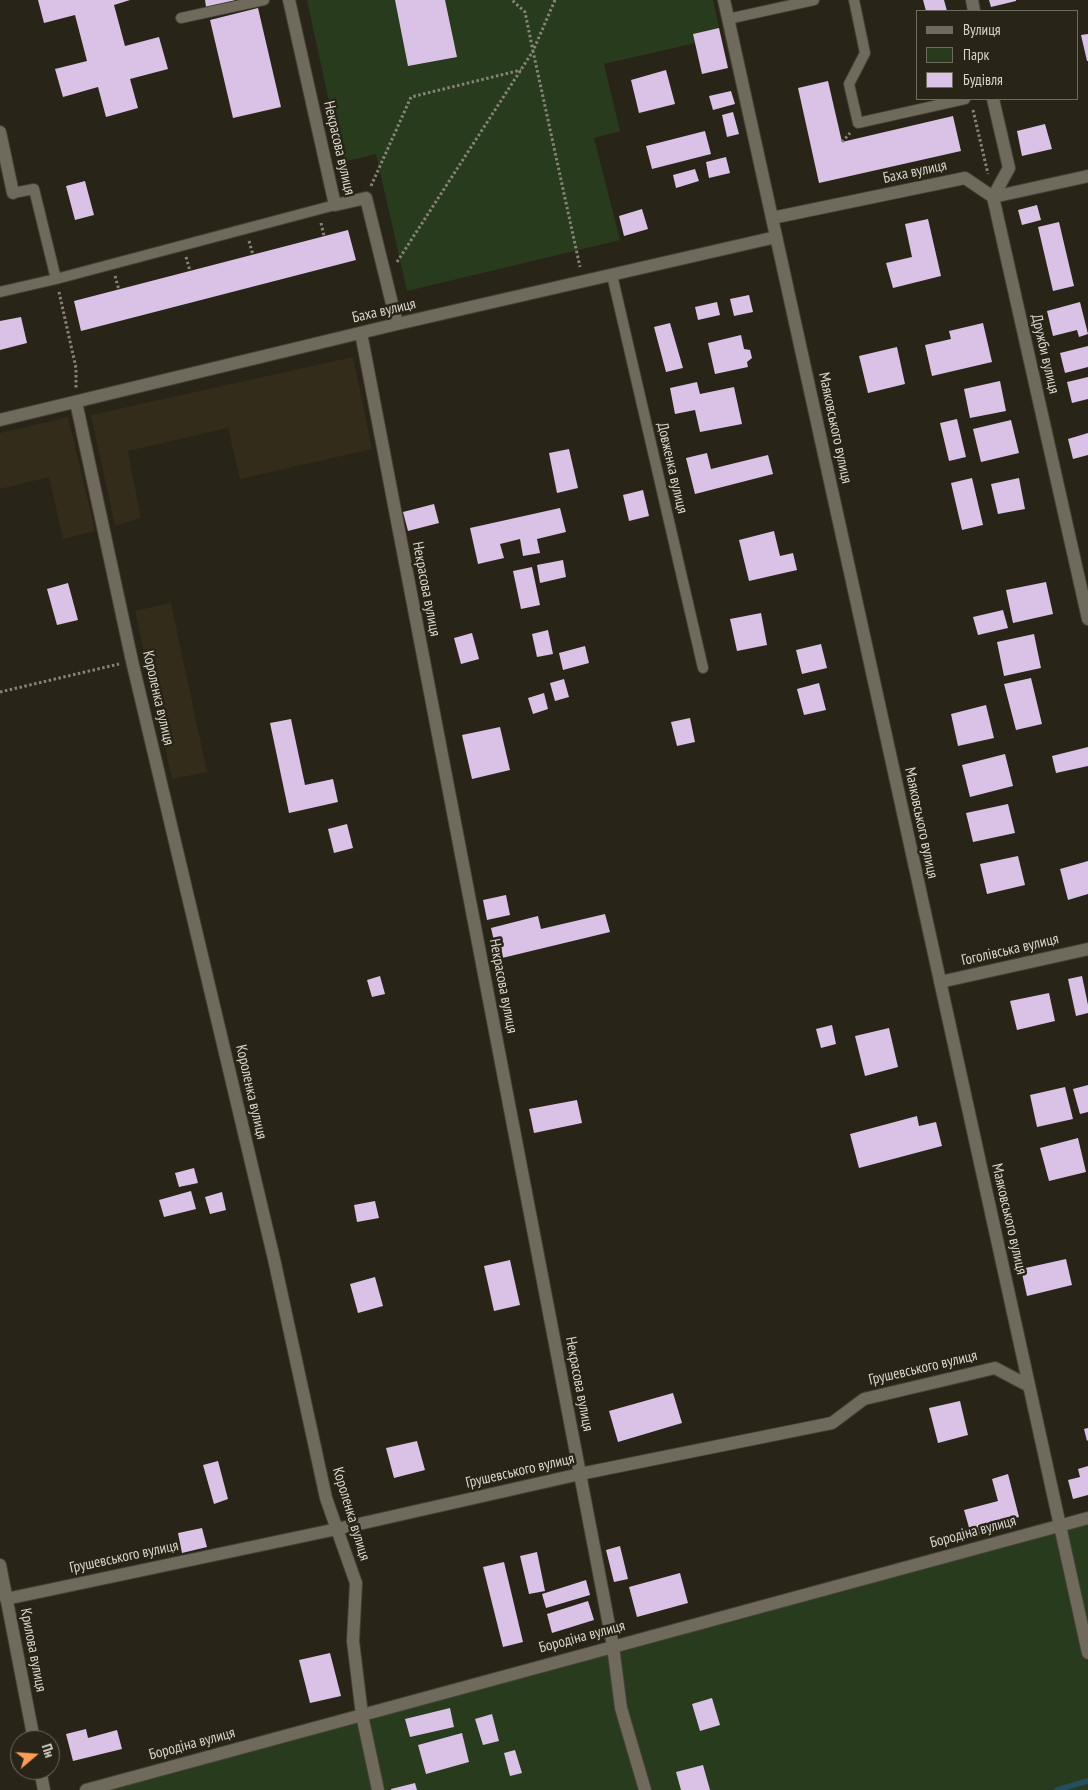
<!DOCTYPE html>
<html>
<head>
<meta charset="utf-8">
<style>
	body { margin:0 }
	#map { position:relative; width:1088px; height:1790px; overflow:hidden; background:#292418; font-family:"PT Sans Narrow",sans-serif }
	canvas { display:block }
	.legend { position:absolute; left:916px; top:10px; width:162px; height:90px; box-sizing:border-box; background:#292418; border:1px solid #6f6b60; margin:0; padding:6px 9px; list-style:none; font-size:15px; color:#d8d5cd }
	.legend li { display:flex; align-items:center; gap:10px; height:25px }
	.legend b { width:25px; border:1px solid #6f6b60 }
	.north { position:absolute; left:10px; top:1730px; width:50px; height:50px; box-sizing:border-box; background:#292418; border:1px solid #6f6b60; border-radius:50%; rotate:72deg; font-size:14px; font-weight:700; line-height:20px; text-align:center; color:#d8d5cd }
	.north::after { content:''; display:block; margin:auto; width:18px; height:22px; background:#fd9d55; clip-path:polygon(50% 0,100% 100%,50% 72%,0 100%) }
</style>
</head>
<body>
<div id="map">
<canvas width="1088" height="1790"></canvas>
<ul class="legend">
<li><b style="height:6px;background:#706a5c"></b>Вулиця</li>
<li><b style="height:14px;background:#293b1d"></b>Парк</li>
<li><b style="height:14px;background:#dac2e7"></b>Будівля</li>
</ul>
<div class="north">Пн</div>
</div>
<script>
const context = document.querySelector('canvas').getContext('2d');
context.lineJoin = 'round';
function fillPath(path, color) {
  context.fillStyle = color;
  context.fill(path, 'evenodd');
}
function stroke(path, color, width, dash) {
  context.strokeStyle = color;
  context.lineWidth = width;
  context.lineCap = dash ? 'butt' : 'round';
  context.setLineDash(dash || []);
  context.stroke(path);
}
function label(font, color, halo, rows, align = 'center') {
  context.font = font + ' "PT Sans Narrow",sans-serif';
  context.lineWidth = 5;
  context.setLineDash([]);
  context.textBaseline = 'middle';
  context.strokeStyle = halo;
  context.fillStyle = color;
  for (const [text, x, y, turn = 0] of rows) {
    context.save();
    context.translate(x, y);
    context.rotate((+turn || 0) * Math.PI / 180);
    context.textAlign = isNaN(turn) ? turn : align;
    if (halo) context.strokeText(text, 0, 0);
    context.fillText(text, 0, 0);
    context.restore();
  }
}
fillPath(new Path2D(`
	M353 357 372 449 240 479 228 428 128 451 141 518 115 526 91 415Z
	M68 417 95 531 63 539 49 477 0 489V433Z
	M171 603 207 772 172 779 135 611Z`), '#332c1b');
fillPath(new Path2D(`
	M307 0H713L719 28 693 34 695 43 604 64 620 131 594 138 620 240 407 291 376 154 342 162Z
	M1088 1520V1638L1063 1527Z
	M1058 1530 1088 1663V1790H86Z`), '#293b1d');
stroke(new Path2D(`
	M1057 1790 1088 1781`), '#234f61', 5.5);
fillPath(new Path2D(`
	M38 0H130L114 5 125 46 159 37 168 69 130 79 138 108 106 117 98 87 63 97 55 69 87 61 75 15 44 23Z
	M205 0H234V1L206 7Z
	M395 0H445L457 57 408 66Z
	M923 0H944L947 11H926Z
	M989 0H1016V1L991 7Z
	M258 8 281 107 233 118 210 20Z
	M719 28 728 68 702 74 693 34Z
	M1088 34V61H1087L1081 35Z
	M666 70 675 104 639 113 631 80Z
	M828 81 842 142 953 116 961 151 819 183 798 88Z
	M731 91 735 104 713 110 709 96Z
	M733 112 739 134 727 137 722 115Z
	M1045 124 1052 149 1022 156 1017 131Z
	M705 131 711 154 652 169 646 146Z
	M726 157 730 173 709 178 706 162Z
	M695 169 699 181 676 188 673 175Z
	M85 181 94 215 75 220 66 186Z
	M1037 205 1041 220 1022 225 1018 210Z
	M642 209 648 229 624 236 619 216Z
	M928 219 941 276 893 288 886 263 912 257 905 224Z
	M1059 222 1074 286 1053 291 1038 227Z
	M348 230 356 260 81 331 74 301Z
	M749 295 753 312 734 316 730 299Z
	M717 302 720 315 698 320 695 307Z
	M1080 302 1088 334 1079 337 1077 330 1053 336 1047 311Z
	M21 317 27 343 0 350V321Z
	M670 323 683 368 666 372 654 327Z
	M983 323 992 362 932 376 925 345 951 339 949 331Z
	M741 335 744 349 750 350 752 358 747 362 748 367 715 374 708 343Z
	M1088 346V367L1065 373 1060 353Z
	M897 347 905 384 868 393 859 356Z
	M1088 377V399L1072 403 1067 382Z
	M1000 381 1006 411 970 418 964 389Z
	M697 382 700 394 734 387 742 424 700 432 695 410 675 414 670 388Z
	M957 419 966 457 949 461 940 423Z
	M1011 420 1019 453 981 462 973 429Z
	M1088 433V455L1073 459 1068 439Z
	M569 449 578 488 557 493 549 453Z
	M707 453 711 469 768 455 773 474 695 494 686 458Z
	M972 478 983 525 962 530 951 483Z
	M1019 478 1025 509 998 514 991 484Z
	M643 490 649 516 629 521 623 495Z
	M434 504 439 523 408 531 403 512Z
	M560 508 566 532 537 539 540 553 523 556 520 539 500 544 504 558 478 564 470 528Z
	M774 531 780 556 793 553 797 570 749 581 739 540Z
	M563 560 566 577 540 583 537 565Z
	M532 567 540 605 521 609 513 571Z
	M1046 582 1053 614 1013 623 1006 590Z
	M68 583 78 620 57 625 47 589Z
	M1003 610 1008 628 978 635 973 617Z
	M761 613 767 645 737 651 730 619Z
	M548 630 553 654 537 657 532 634Z
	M472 633 479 659 461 664 454 638Z
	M1034 634 1041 668 1004 676 997 642Z
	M821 644 827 668 802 674 796 650Z
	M585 646 589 663 563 670 559 653Z
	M1031 678 1042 724 1016 730 1004 684Z
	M564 679 569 697 555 701 550 683Z
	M819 683 826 710 804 715 797 689Z
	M544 693 548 709 533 714 528 698Z
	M986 705 994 738 958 746 951 714Z
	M690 718 695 742 677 746 671 722Z
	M291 719 305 785 333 779 338 802 289 813 270 723Z
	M500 727 510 770 472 779 462 735Z
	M1088 747V766L1056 773 1052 756Z
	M1005 754 1013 786 970 797 962 765Z
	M1008 804 1015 833 973 842 966 813Z
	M347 824 353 848 334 853 328 829Z
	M1018 856 1025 885 987 894 980 864Z
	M1088 861V894L1068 900 1060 869Z
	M506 895 510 915 487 920 483 900Z
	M605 914 610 932 498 959 491 928 538 916 541 929Z
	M380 976 385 994 372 997 367 980Z
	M1082 976 1088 1005V1013L1076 1016 1068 979Z
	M1049 993 1055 1021 1017 1030 1010 1001Z
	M832 1025 836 1044 821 1048 816 1029Z
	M889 1028 898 1067 865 1076 855 1036Z
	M1088 1085V1112L1080 1114 1073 1089Z
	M1065 1087 1073 1119 1037 1127 1030 1095Z
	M577 1100 582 1123 534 1133 529 1109Z
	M917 1116 919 1126 936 1122 942 1146 859 1168 850 1134Z
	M1078 1138 1086 1172 1049 1181 1040 1148Z
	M194 1168 198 1183 179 1187 175 1173Z
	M191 1191 196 1209 164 1217 159 1200Z
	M222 1192 226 1210 210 1214 205 1197Z
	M375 1201 379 1218 357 1222 354 1205Z
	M1066 1259 1072 1285 1027 1296 1021 1269Z
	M510 1260 520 1305 494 1311 484 1266Z
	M375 1277 383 1306 358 1313 350 1284Z
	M673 1393 682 1423 618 1442 609 1411Z
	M960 1401 968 1435 938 1443 929 1408Z
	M1088 1428V1440L1087 1441 1084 1429Z
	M417 1441 425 1470 394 1478 386 1448Z
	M218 1461 228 1499 214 1504 203 1465Z
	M1088 1466V1495L1073 1499 1068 1480 1080 1477 1078 1469Z
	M1008 1474 1019 1517 985 1526 987 1533 972 1538 964 1510 998 1501 992 1479Z
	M202 1528 207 1547 182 1553 178 1533Z
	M620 1546 628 1579 614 1582 606 1550Z
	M537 1552 545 1591 529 1594 520 1556Z
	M504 1562 523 1642 503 1647 483 1567Z
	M680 1573 688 1603 637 1617 629 1587Z
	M586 1580 590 1595 546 1608 542 1594Z
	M588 1601 594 1620 552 1633 547 1614Z
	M330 1653 341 1696 310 1703 299 1660Z
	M712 1698 720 1725 700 1731 692 1704Z
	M450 1708 454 1727 410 1737 405 1719Z
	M492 1714 499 1741 483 1745 475 1719Z
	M86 1729 88 1738 117 1730 122 1749 73 1761 66 1734Z
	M462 1733 469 1762 426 1774 418 1745Z
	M515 1750 522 1773 510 1776 504 1753Z
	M703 1765 710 1790H681L676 1772Z
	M415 1783 417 1790H391V1789Z`), '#dac2e7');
const service = new Path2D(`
	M854 0 865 53 849 84 858 123 965 99
	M181 18 264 0
	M728 19 814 0
	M13 193 34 189 56 279
	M612 275 703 668
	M0 292 56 279 335 205`);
const minor = new Path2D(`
	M289 0 335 205 366 198 397 324
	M724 0 1088 1653
	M972 0 974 11
	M993 99 1009 168 993 197 1088 619
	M0 132 13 193
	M772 218 965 178 993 197 1088 176
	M361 333 613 1646 621 1708 645 1790
	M76 402 132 661 274 1259 326 1498 356 1583 353 1641 362 1715 378 1790
	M0 420 397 324 776 237
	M940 982 1088 949
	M0 1565 34 1740
	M6 1599 337 1529 580 1474 832 1423 864 1399 995 1368 1029 1386
	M40 1770 44 1790
	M86 1790 1088 1518`);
stroke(service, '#454138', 12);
stroke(minor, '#454138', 14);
stroke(new Path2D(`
	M555 0 533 51 580 267
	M973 110 988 174
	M842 142 850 133
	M371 186 411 97 521 70
	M321 223 324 236
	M249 241 253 255
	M186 257 190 271
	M397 262 533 51 525 12 512 0
	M115 276 119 290
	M59 292 76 368V388
	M0 692 119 664`), '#878379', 3, [2.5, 2.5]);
stroke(service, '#706a5c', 10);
stroke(minor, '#706a5c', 12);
label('15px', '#d8d5cd', '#292418', [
	["Некрасова вулиця",339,148,77],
	["Баха вулиця",915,172,-12],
	["Баха вулиця",384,311,-13],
	["Дружби вулиця",1045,354,77],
	["Маяковського вулиця",835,428,78],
	["Довженка вулиця",672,468,77],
	["Некрасова вулиця",426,589,79],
	["Короленка вулиця",158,698,77],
	["Маяковського вулиця",921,823,78],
	["Гоголівська вулиця",1010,950,-13],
	["Некрасова вулиця",503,986,79],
	["Короленка вулиця",251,1092,77],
	["Маяковського вулиця",1009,1219,77],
	["Грушевського вулиця",923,1368,-13],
	["Некрасова вулиця",579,1384,79],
	["Грушевського вулиця",520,1471,-13],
	["Короленка вулиця",351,1514,73],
	["Бородіна вулиця",973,1532,-15],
	["Грушевського вулиця",124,1557,-12],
	["Бородіна вулиця",582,1637,-15],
	["Крилова вулиця",33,1650,79],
	["Бородіна вулиця",192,1744,-15]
]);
</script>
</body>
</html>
